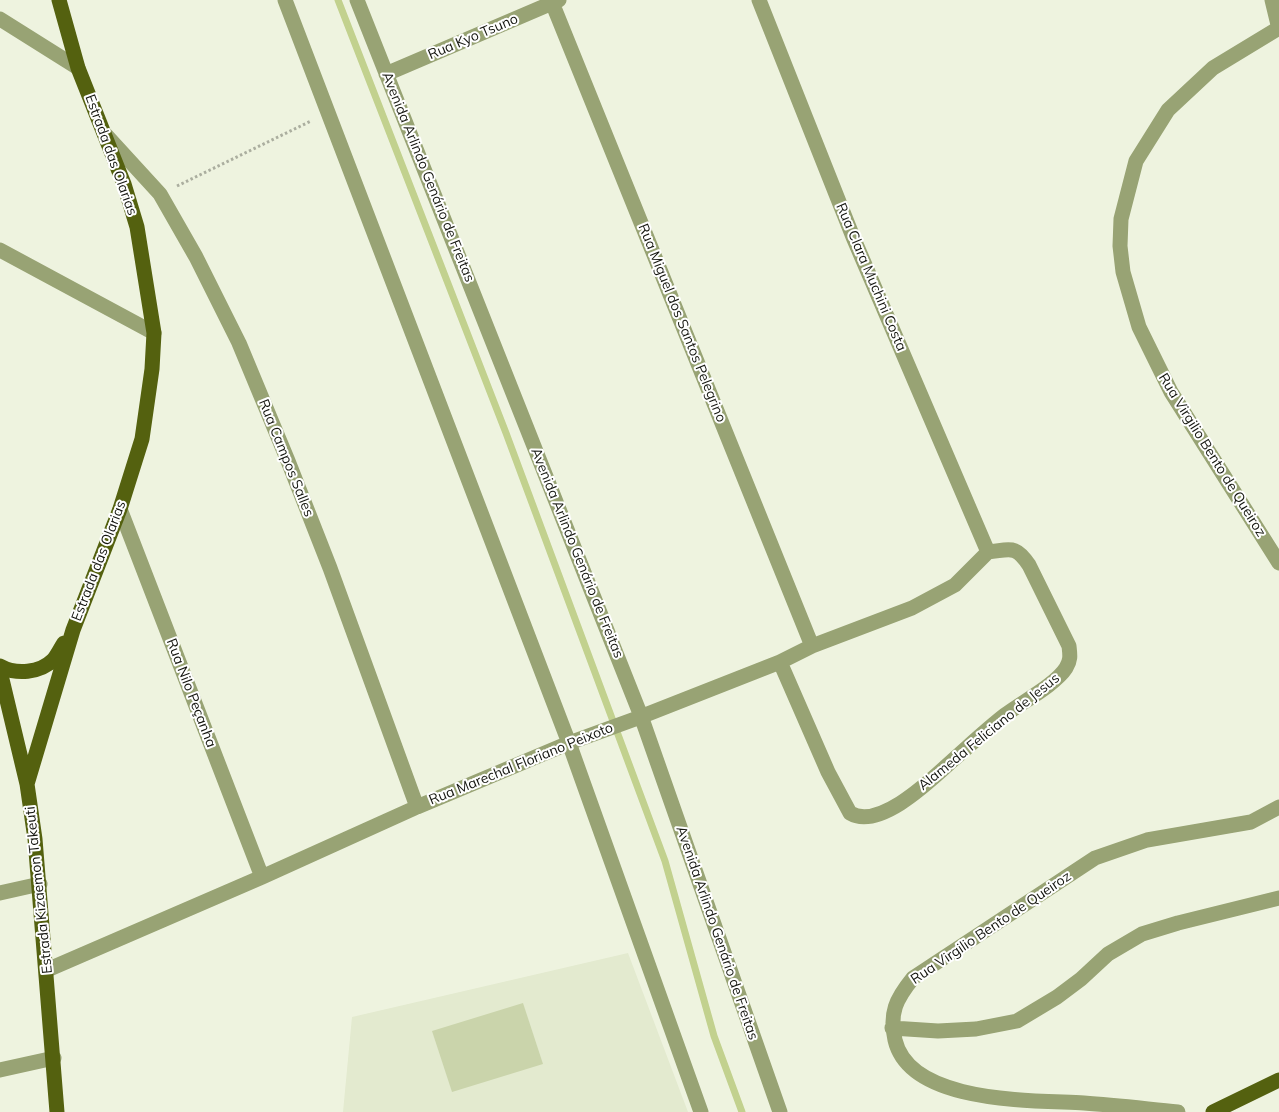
<!DOCTYPE html>
<html>
<head>
<meta charset="utf-8">
<style>
	body { margin:0 }
	canvas { display:block; background:#eef3df }
</style>
</head>
<body>
<canvas width="1279" height="1112"></canvas>
<script>
const context = document.querySelector('canvas').getContext('2d');
context.lineJoin = 'round';
function fillPath(path, color) {
  context.fillStyle = color;
  context.fill(path, 'evenodd');
}
function stroke(path, color, width, dash) {
  context.strokeStyle = color;
  context.lineWidth = width;
  context.lineCap = dash ? 'butt' : 'round';
  context.setLineDash(dash || []);
  context.stroke(path);
}
function label(font, color, halo, rows, align = 'center') {
  context.font = font + ' Mulish,sans-serif';
  context.lineWidth = 4;
  context.setLineDash([]);
  context.textBaseline = 'middle';
  context.strokeStyle = halo;
  context.fillStyle = color;
  for (const [text, x, y, turn = 0] of rows) {
    context.save();
    context.translate(x, y);
    context.rotate((+turn || 0) * Math.PI / 180);
    context.textAlign = isNaN(turn) ? turn : align;
    if (halo) context.strokeText(text, 0, 0);
    context.fillText(text, 0, 0);
    context.restore();
  }
}
fillPath(new Path2D(`
	M628 953 688 1112H343L352 1017Z`), '#e3eacf');
fillPath(new Path2D(`
	M523 1003 543 1064 452 1092 432 1031Z`), '#cad4ab');
stroke(new Path2D(`
	M338 0 506 433 665 861 714 1036 742 1112`), '#c2d18e', 7);
stroke(new Path2D(`
	M177 186 311 121`), '#abae9f', 3, [2.5, 2.5]);
stroke(new Path2D(`
	M285 0 569 743 701 1112
	M357 0 641 716 780 1112
	M551 0 812 646
	M759 0 853 237 988 552
	M1272 0 1279 29
	M0 19 78 68
	M1279 28 1213 68 1168 110 1136 161 1121 219 1120 246 1123 272 1139 327 1171 392 1279 563
	M386 74 559 0
	M106 135 160 194 196 257 239 343 288 461 330 568 417 807
	M0 250 154 333
	M120 509 262 877
	M780 662 828 772 850 813C880 831 933 778 953 760 970 745 987 729 1005 715 1022 702 1055 685 1066 668 1071 660 1070 655 1069 646L1029 565C1015 544 1010 550 988 552
	M0 893 40 884
	M47 970 262 877 417 807 569 743 635 719 780 662 812 646 912 608 955 585 988 552
	M892 1028 938 1031 976 1029 1017 1021 1057 997 1081 979 1108 954 1142 934 1178 923 1279 898
	M0 1070 54 1058
	M1178 1112C1147 1109 1115 1105 1084 1103 1032 1100 910 1104 895 1040 889 1013 896 999 913 978L1095 858 1147 840 1251 822 1279 807`), '#98a374', 15);
stroke(new Path2D(`
	M0 666C16 675 40 673 53 660 57 656 60 649 64 643
	M0 671 27 784 35 839 57 1112
	M27 784 73 630 120 509 142 439 152 369 154 333 137 227 124 184 78 68 59 0
	M1213 1112 1279 1080`), '#54610f', 15);
label('14px', '#13140e', '#fff', [
	["Rua Kyo Tsuno",473,37,-23],
	["Estrada das Olarias",111,155,70],
	["Avenida Arlindo Genário de Freitas",428,177,68],
	["Rua Clara Muchini Costa",871,277,67],
	["Rua Miguel dos Santos Pelegrino",682,323,68],
	["Rua Virgilio Bento de Queiroz",1212,455,58],
	["Rua Campos Salles",286,458,68],
	["Avenida Arlindo Genário de Freitas",577,553,68],
	["Estrada das Olarias",99,561,-69],
	["Rua Nilo Peçanha",191,693,69],
	["Alameda Feliciano de Jesus",989,732,-39],
	["Rua Marechal Floriano Peixoto",521,764,-22],
	["Estrada Kizaemon Takeuti",39,890,-96],
	["Rua Virgilio Bento de Queiroz",991,928,-34],
	["Avenida Arlindo Genário de Freitas",717,933,71]
]);
</script>
</body>
</html>
